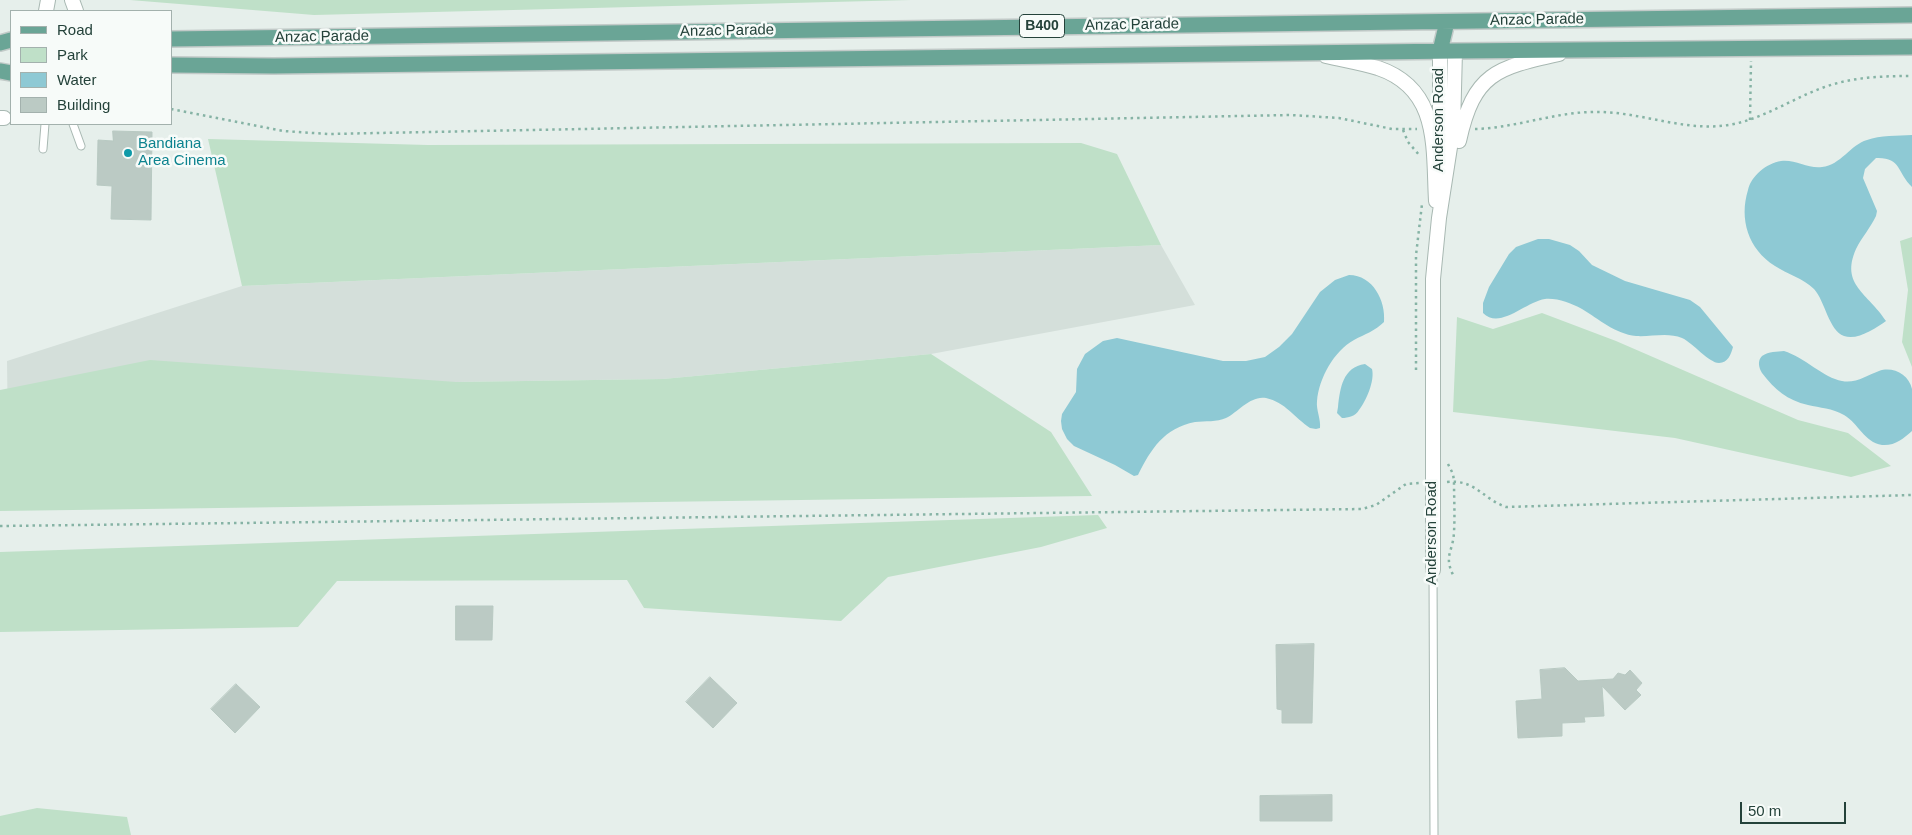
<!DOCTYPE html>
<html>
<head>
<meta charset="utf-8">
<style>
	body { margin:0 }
	#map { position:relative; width:1912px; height:835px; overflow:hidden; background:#e6efeb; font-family:Arial,sans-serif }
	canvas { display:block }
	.legend { position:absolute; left:10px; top:10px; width:162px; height:115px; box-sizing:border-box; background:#f7fbf9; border:1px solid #a3b1ad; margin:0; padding:6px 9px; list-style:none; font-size:15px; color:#24423a }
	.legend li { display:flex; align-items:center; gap:10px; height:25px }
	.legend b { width:25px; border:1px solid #a3b1ad }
	.scale { position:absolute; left:1740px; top:802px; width:106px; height:22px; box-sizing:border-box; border:2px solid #24423a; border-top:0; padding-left:6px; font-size:15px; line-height:18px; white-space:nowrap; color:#24423a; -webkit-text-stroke:4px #f7fbf9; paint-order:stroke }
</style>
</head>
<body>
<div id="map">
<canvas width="1912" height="835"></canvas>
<ul class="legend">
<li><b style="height:6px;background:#6aa596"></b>Road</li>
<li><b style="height:14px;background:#bfe0c8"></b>Park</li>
<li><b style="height:14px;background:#8ec9d4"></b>Water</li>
<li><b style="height:14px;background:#bbcac4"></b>Building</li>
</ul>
<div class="scale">50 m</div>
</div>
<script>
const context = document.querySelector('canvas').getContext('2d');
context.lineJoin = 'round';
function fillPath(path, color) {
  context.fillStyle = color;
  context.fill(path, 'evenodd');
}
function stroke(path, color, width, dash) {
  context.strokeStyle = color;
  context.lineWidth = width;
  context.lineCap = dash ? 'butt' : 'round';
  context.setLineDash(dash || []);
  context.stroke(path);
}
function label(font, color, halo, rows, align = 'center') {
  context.font = font + ' Arial,sans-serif';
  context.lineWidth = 5;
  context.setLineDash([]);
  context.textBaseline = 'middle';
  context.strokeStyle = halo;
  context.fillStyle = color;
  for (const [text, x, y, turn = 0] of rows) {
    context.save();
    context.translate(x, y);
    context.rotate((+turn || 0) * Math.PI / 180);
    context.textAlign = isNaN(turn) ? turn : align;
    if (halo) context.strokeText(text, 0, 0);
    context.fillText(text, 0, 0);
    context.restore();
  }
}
fillPath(new Path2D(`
	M1161 245 1195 305 931 354 663 379 456 382 8 439 7 361 242 286Z`), '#d4dfda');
fillPath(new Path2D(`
	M130 0H911L314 15Z
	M208 139 428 145 1081 143 1117 154 1161 245 242 286Z
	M1912 237V367L1902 342 1908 290 1900 241Z
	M1542 313 1616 341 1798 420 1848 433 1891 466 1851 477 1675 438 1453 412 1457 317 1493 329Z
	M931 354 1051 432 1092 496 0 511V390L150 360 456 382 663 379Z
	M1098 515 1107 528 1041 547 888 577 841 621 644 608 627 580 337 581 298 627 0 632V552Z
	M37 808 127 817 131 835H0V816Z`), '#bfe0c8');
fillPath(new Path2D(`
	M1912 135V187C1897 172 1901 157 1876 158L1865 169 1863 178 1877 211 1876 216C1871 227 1862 237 1856 249 1840 285 1868 293 1886 321 1876 328 1857 341 1844 336 1829 331 1825 301 1814 289 1803 278 1787 274 1775 266 1748 249 1739 219 1748 190 1751 176 1767 163 1781 161 1795 159 1808 169 1822 167 1841 165 1850 145 1867 140 1880 135 1898 136 1912 135Z
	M1538 239H1549L1570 245 1579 251 1592 265 1625 281 1690 300 1700 307 1733 347C1731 354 1728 363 1719 363 1709 363 1693 343 1682 338 1668 332 1651 337 1636 336 1615 334 1599 319 1582 309 1570 303 1558 298 1545 299 1525 302 1500 330 1483 313V303L1489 287 1509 254 1516 247Z
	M1349 275C1373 275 1386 301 1384 322 1375 331 1365 334 1354 340 1334 351 1319 378 1317 401 1316 410 1321 419 1320 428L1316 429 1310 428C1295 418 1285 402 1266 398 1251 395 1238 412 1226 418 1217 422 1205 421 1195 422 1164 428 1151 449 1138 475L1134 476 1115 465 1074 446 1067 439 1062 429 1061 421 1062 414 1076 392 1077 369 1085 354 1103 341 1117 338 1223 361H1246L1265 357 1279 347 1292 334 1320 292 1335 280Z
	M1784 351C1804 357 1824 378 1842 381 1855 384 1868 375 1879 371 1892 366 1909 374 1912 389 1912 402 1912 418 1912 431 1903 439 1895 446 1882 445 1864 442 1859 424 1844 415 1832 408 1820 408 1808 405 1787 400 1775 390 1762 373 1759 368 1757 361 1762 356 1769 351 1777 352 1784 351Z
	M1365 364 1372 369C1375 381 1366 401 1359 410 1356 416 1348 418 1342 418L1337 413 1338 407C1340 388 1343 367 1365 364Z`), '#8ec9d4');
const building = new Path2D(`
	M113 131 152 132 151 220 111 219 112 186 97 185 98 140 113 141Z
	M456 606H493L492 640H456Z
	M1314 644 1312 723H1282V710L1277 709 1276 645Z
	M1565 668 1578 681 1613 679 1618 673 1625 675 1630 670 1642 683 1636 690 1641 695 1625 710 1602 686 1604 716 1584 717 1585 722 1562 723V736L1518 738 1516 701 1542 699 1540 670Z
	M710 677 737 703 713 728 686 702Z
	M236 684 260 707 235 733 211 709Z
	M1332 795V821H1260V796Z`);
fillPath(building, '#bbcac4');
stroke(building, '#b8c9c2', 1);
const lane = new Path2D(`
	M73 124 81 146
	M43 149 45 124
	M1433 570 1434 835`);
const street = new Path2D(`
	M72 0 76 11
	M46 11 48 0
	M1440 51V140
	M1326 56C1343 60 1361 63 1378 68 1440 89 1433 147 1436 201
	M0 118H4
	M1459 141C1474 73 1496 68 1559 54
	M1433 570V279L1439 218 1453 128 1455 51`);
const primary = new Path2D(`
	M171 39 1912 15
	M0 43 11 40
	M1440 51 1447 22
	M171 65 274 66 1455 51 1912 47
	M0 71 11 73`);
stroke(lane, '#a8b8b2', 9);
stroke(street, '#a8b8b2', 16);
stroke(primary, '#c2cac8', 18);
stroke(new Path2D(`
	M171 109 283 131 328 134 1291 115 1339 118 1392 129H1417
	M1750 120 1751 61
	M1475 129C1514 128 1552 113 1591 112 1639 110 1686 134 1734 124 1766 117 1792 99 1822 88 1851 77 1882 76 1912 76
	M1403 130 1408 142 1420 156
	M1416 370V255L1422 204
	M1448 464 1453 474 1454 481C1454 498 1455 515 1454 532 1453 553 1443 555 1454 577
	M1447 482C1475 479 1483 499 1506 507L1912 495
	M0 526 1362 509 1376 505 1406 484 1419 483`), '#86b3a5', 2.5, [2.5, 4]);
stroke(lane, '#fff', 7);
stroke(street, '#fff', 14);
stroke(primary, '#6aa596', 15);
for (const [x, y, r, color] of [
	[128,153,5,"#0f9aa8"]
]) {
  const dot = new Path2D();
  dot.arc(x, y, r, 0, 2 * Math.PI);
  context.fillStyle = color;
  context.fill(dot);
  stroke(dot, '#f7fbf9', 2);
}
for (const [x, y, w] of [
	[1042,26,45]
]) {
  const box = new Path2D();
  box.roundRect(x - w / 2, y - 11.5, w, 23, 4);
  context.fillStyle = '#f7fbf9';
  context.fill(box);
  stroke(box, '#24423a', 1);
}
label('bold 14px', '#24423a', null, [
	["B400",1042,26]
]);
label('15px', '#24423a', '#f7fbf9', [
	["Anzac Parade",1537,20,-1],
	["Anzac Parade",1132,25,-1],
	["Anzac Parade",727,31,-1],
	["Anzac Parade",322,37,-1],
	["Anderson Road",1439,120,-90],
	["Anderson Road",1432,533,-90]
]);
label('15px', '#0d838f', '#f7fbf9', [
	["Bandiana",138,144],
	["Area Cinema",138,161]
], 'left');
</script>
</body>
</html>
